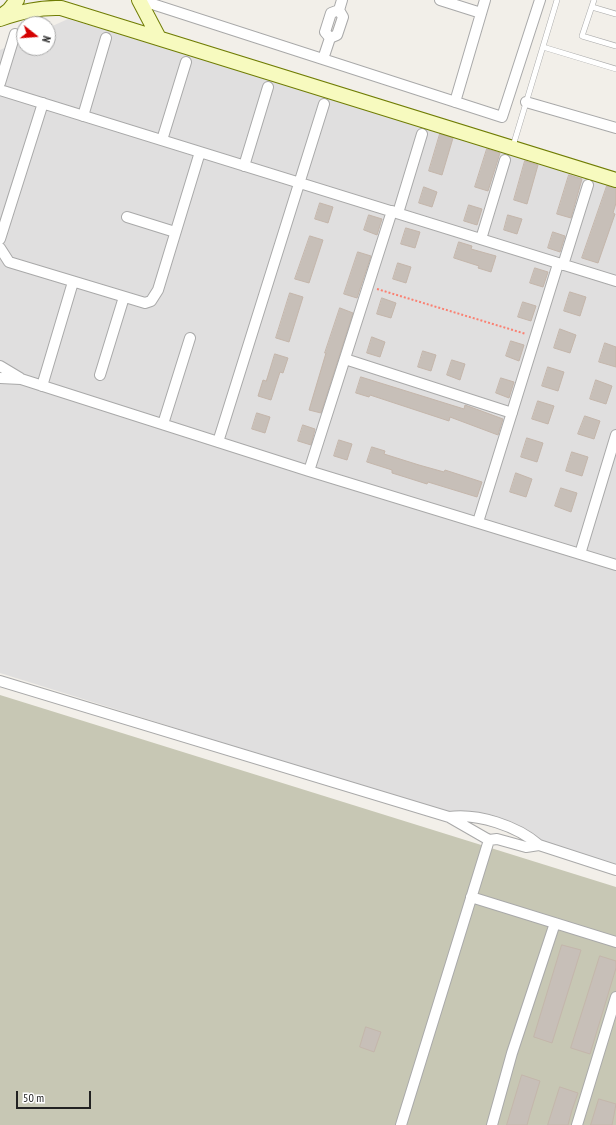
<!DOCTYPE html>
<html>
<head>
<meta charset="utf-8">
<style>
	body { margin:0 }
	#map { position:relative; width:616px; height:1125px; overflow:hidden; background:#f2efe9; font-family:"PT Sans Narrow",sans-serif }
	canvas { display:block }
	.north { position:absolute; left:16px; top:16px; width:40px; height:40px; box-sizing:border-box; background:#fff; border:1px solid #a7a7a7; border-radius:50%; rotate:107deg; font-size:11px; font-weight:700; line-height:16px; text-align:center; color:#222 }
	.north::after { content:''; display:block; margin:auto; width:14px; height:18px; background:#d40000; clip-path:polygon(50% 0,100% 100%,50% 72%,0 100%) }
	.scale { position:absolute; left:16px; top:1091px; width:75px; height:18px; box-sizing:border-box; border:2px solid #222; border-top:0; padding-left:5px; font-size:12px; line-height:14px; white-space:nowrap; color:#222; -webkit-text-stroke:3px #fff; paint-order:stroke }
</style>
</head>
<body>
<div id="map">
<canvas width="616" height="1125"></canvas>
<div class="north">N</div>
<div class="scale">50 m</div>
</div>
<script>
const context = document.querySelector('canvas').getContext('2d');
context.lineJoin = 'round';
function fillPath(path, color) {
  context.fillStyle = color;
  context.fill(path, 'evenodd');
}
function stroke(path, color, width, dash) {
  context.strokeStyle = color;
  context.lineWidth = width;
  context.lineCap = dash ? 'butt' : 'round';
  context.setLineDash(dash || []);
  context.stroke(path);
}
fillPath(new Path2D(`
	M68 19 339 98 616 184V866L0 673V50L24 39V48H48V28Z`), '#e0dfdf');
fillPath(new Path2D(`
	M0 695 616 887V1125H0Z`), '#c7c7b4');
const building = new Path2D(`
	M440 134 453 138 442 175 429 171Z
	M487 149 500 153 488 191 475 187Z
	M525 161 538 165 527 204 514 200Z
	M569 175 582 179 571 218 557 214Z
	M607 186 616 188V203L613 213 615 214 598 263 582 258Z
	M424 187 437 192 432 207 419 203Z
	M320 203 333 207 328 223 315 219Z
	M469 205 482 209 477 225 464 221Z
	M369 215 382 219 377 235 364 230Z
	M508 215 522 219 517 234 504 230Z
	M406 228 420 232 415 248 401 244Z
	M553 232 565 236 560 252 548 248Z
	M310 236 323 240 309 283 295 279Z
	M459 242 472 246 471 249 496 256 491 272 478 268 479 266 454 258Z
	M358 252 371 256 357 298 344 294Z
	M398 263 411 267 406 283 393 279Z
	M535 268 548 272 543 287 530 283Z
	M570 292 586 297 580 316 564 311Z
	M290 293 303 297 289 342 276 338Z
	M382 298 396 303 391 318 377 314Z
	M523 302 536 306 531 321 518 317Z
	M340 308 353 313 321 413 309 410 326 353H325Z
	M560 329 576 335 570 353 554 348Z
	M372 337 385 342 380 357 367 353Z
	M511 341 524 345 519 361 506 356Z
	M605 343 616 347V367L599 362Z
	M423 351 436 355 431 371 418 367Z
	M275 354 288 358 283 373 280 372 271 400 258 396 263 380 266 381Z
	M452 360 465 364 460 380 447 375Z
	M548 367 564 372 558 391 542 386Z
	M361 377 464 409 465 405 503 419 498 435 450 417 449 421 370 395 369 397 356 393Z
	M501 378 514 382 509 398 496 393Z
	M596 380 612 386 606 404 590 399Z
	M538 401 554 406 548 424 532 419Z
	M257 413 270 417 265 433 252 429Z
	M585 416 600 421 594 439 578 434Z
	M303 425 315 429 311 445 298 441Z
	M527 438 543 443 537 462 521 457Z
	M339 440 352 444 347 460 334 456Z
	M372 447 385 451 384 454 419 465 444 472 445 470 482 482 477 497 428 482 427 484 405 477 392 473V470L367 462Z
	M572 452 588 457 582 476 566 471Z
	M516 473 532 479 526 497 510 492Z
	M561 488 577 493 571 512 555 506Z
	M562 945 581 950 552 1043 534 1037Z
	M600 956 616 961V968L590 1054 571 1048Z
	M366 1027 381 1032 374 1052 360 1047Z
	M522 1075 540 1081 530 1114 527 1125H507Z
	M560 1087 578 1093 572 1110 568 1125H548Z
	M599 1099 616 1104 612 1125H591Z`);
fillPath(building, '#c7bfb8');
stroke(building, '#c4b6ab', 1);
const lane = new Path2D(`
	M594 0 582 36 616 46
	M592 7 616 14
	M543 47 616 69
	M513 146 557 0`);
const street = new Path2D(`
	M140 0 502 117 540 0
	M440 0 481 13
	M330 38 337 35 343 17 339 10
	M323 59 330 38 325 32 331 13 339 10 342 0
	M0 83 15 34
	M0 90 616 281
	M455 102 485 0
	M526 102 616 128
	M83 116 106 38
	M162 140 186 62
	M244 166 268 87
	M398 213 422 134
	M127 217 175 232
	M0 239 43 103
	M481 239 505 160
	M0 248 9 262 145 303 151 301 158 290 200 152
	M563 265 588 185
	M345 359 512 413
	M0 366 20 378
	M100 375 124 297
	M0 378 21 379 309 471 616 565
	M42 386 73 282
	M163 424 190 338
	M218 442 324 104
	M309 471 392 211
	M478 522 558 264
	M580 554 616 435
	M0 681 449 817 489 840 497 839 526 847 539 845 616 870
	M449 817C478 813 517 826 539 845
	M471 897 616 942
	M401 1125 489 840
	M492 1125 512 1053 555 923
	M577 1125 616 997`);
const secondary = new Path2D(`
	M139 0 159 38
	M0 17 9 10 17 0
	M0 19C21 12 39 7 61 8L616 180`);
stroke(lane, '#a9a9a9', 6);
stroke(street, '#a9a9a9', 12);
stroke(secondary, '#707d05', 16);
stroke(new Path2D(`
	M377 289 526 334`), '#fa8072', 2, [2, 2]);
stroke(lane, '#fff', 5);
stroke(street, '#fff', 10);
stroke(secondary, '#f7fabf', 14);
</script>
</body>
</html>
